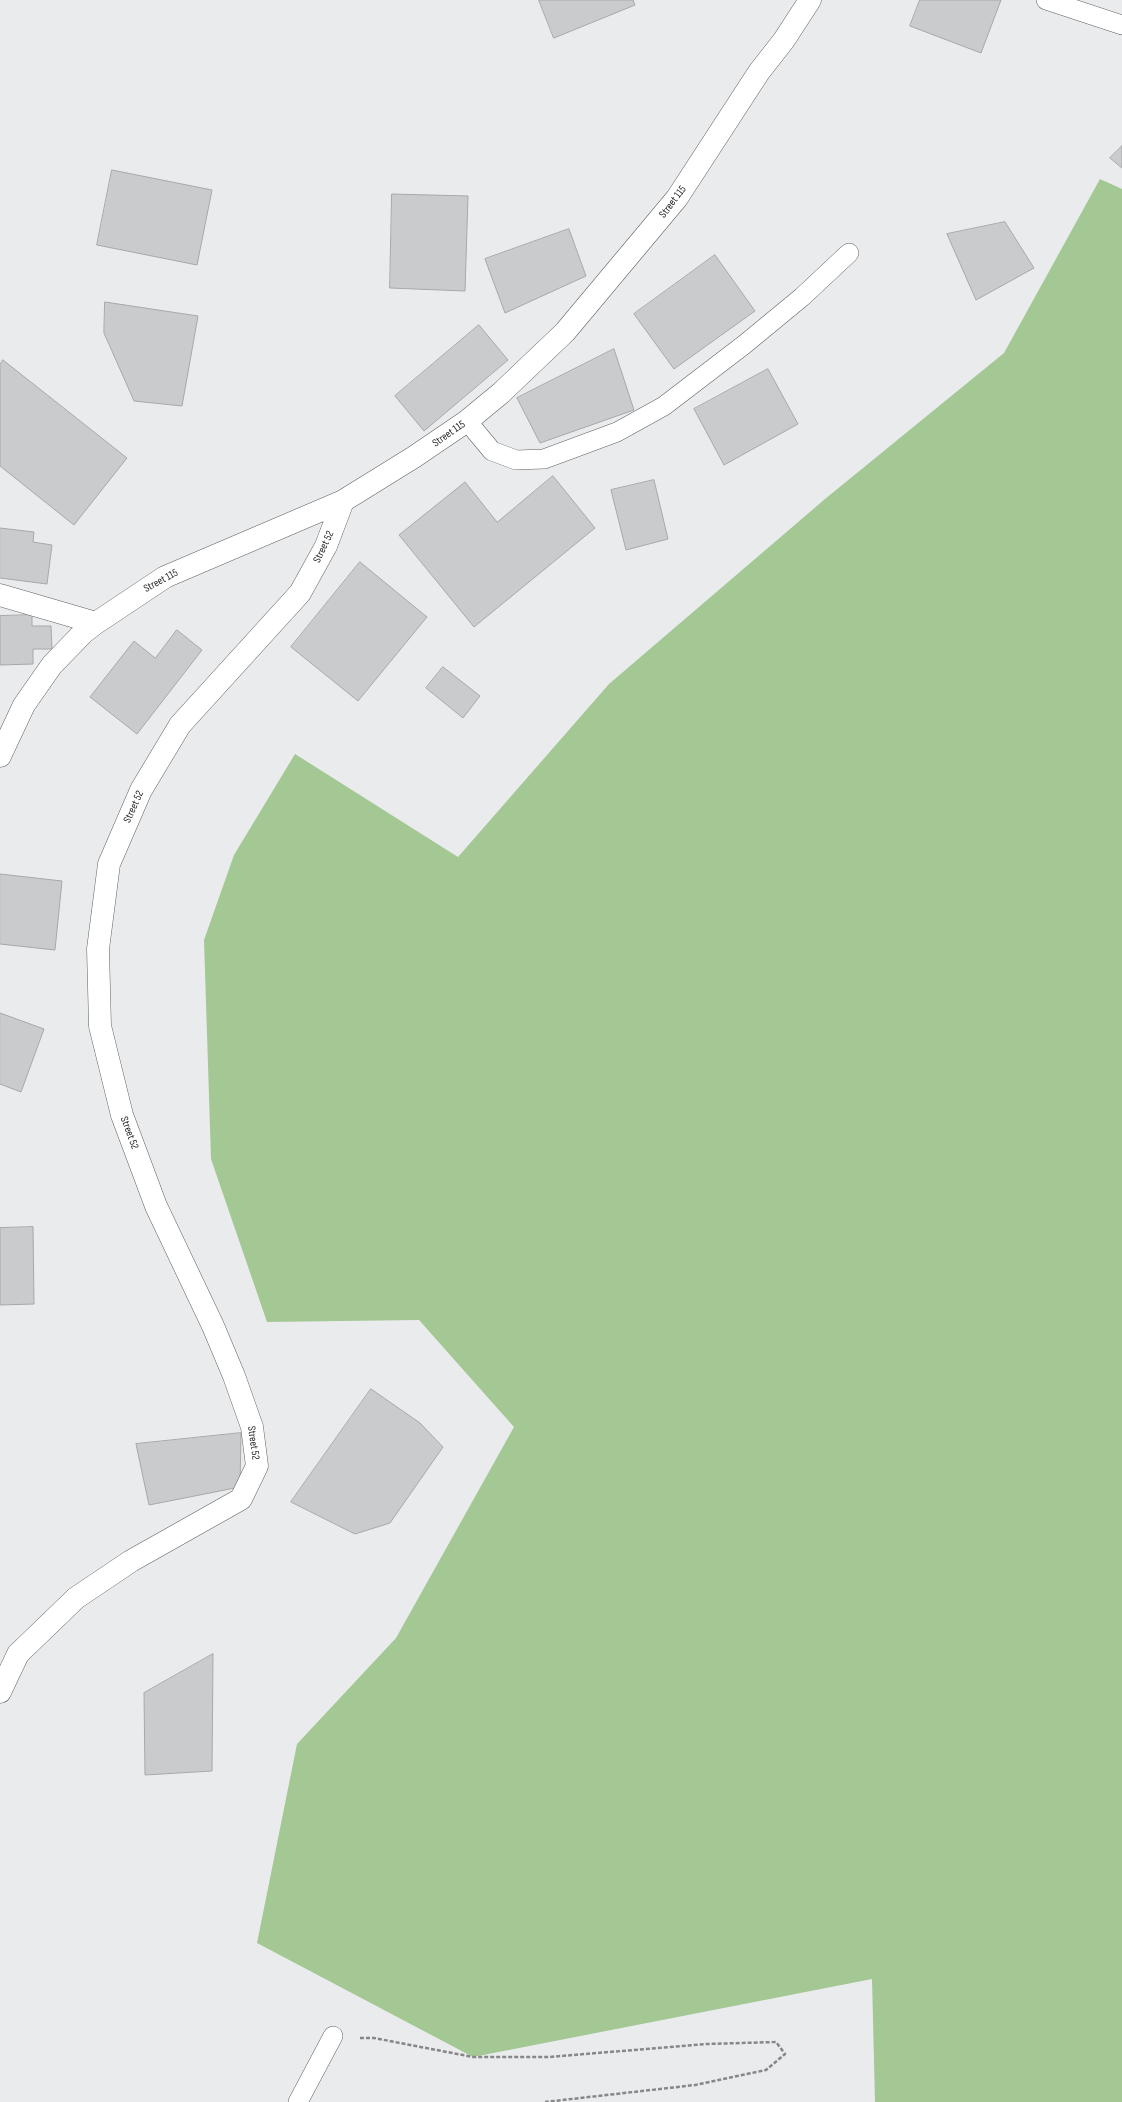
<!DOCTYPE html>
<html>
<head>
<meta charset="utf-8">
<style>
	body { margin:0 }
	canvas { display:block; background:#eaebed }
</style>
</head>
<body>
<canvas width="1122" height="2102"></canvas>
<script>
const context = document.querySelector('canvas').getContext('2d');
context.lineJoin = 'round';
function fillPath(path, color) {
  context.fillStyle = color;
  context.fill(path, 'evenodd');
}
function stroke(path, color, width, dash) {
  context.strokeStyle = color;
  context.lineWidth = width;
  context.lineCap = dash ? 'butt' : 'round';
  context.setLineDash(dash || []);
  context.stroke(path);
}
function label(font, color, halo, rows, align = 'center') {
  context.font = font + ' "Sofia Sans Condensed",sans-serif';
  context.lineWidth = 3.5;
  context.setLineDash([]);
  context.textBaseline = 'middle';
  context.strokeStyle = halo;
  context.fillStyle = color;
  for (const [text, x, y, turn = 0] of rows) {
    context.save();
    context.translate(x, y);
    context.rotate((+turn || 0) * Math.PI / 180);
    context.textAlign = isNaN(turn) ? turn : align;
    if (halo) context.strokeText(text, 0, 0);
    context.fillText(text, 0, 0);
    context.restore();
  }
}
fillPath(new Path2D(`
	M1100 179 1122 189V2102H875L872 1979 473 2057 257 1943 297 1744 396 1638 514 1427 419 1320 267 1322 211 1159 204 940 234 855 295 754 458 857 609 684 825 499 1004 353Z`), '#a3c894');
const building = new Path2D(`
	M539 0H633L635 5 554 38Z
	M920 0H1001L981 53 910 26Z
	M1122 146V168L1110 158Z
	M112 170 212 190 197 265 97 245Z
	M392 194 468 196 465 291 390 288Z
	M1005 222 1034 268 976 300 947 234Z
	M569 229 586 276 505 313 485 259Z
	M715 255 755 311 674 369 634 314Z
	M105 302 198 316 182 406 134 401 104 333Z
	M479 325 508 360 424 431 395 396Z
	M614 349 634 410 540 443 517 398Z
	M3 360 127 458 74 525 0 466V365Z
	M768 369 798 424 724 465 694 409Z
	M553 476 595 528 474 627 399 535 465 482 497 522Z
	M654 480 668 539 626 550 611 490Z
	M0 528 34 532 33 542 52 545 47 584 0 578Z
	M360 562 427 617 358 701 291 647Z
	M32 615V626H51L52 649H33V664L0 665V616Z
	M177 630 202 650 137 734 90 697 134 641 155 658Z
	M443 667 480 696 463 718 426 688Z
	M0 874 62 881 55 950 0 944Z
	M0 1013 44 1029 21 1092 0 1084Z
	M33 1227 34 1304 0 1305V1228Z
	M371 1389 420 1423 443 1447 390 1523 355 1534 291 1502Z
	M241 1433 240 1487 149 1505 136 1444Z
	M213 1654 212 1771 145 1775 144 1693Z`);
fillPath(building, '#c9cbcd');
stroke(building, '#a7a8ab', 1);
const service = new Path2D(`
	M1046 0 1122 25
	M467 421 492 451 516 460 544 459 617 432 664 406 745 344 802 297 849 253
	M298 2102 333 2036`);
const minor = new Path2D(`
	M0 595 96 623
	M0 756 24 705 52 665 83 633 96 623 165 577 343 501 414 457 467 421 501 393 565 332 677 198 759 72 784 40 810 0
	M0 1692 18 1654 76 1598 131 1561 241 1499 257 1466 252 1427 234 1376 213 1326 156 1206 122 1115 100 1026 98 949 109 864 141 790 180 725 300 593 326 546 343 501`);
stroke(service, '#606163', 20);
stroke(minor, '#606163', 23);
stroke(new Path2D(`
	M360 2038H374L473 2057H549L706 2044 776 2042 785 2054 766 2070 695 2085 545 2102`), '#868788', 2.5, [4, 2]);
stroke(service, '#fff', 19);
stroke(minor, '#fff', 22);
label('11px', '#282829', '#fff', [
	["Street 115",673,202,-53],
	["Street 115",449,434,-35],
	["Street 52",324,547,-65],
	["Street 115",161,581,-28],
	["Street 52",134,807,-66],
	["Street 52",129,1133,70],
	["Street 52",253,1443,82]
]);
</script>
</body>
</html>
